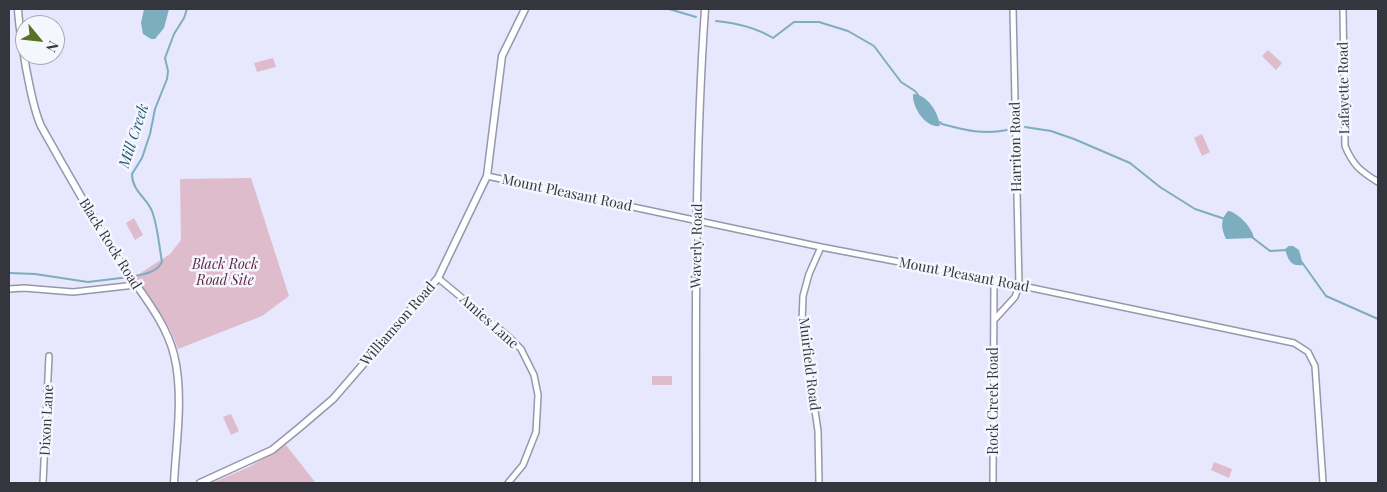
<!DOCTYPE html>
<html>
<head>
<meta charset="utf-8">
<style>
	body { margin:0 }
	#map { position:relative; width:1387px; height:492px; overflow:hidden; background:#e7e7fe; font-family:"Playfair Display",serif }
	canvas { display:block }
	.frame { position:absolute; inset:0; border:10px solid #35353e; pointer-events:none }
	.north { position:absolute; left:15px; top:15px; width:50px; height:50px; box-sizing:border-box; background:#f6f6ff; border:1px solid #a9a9b2; border-radius:50%; rotate:118deg; font-size:14px; font-weight:700; line-height:20px; text-align:center; color:#35353e }
	.north::after { content:''; display:block; margin:auto; width:18px; height:22px; background:#597122; clip-path:polygon(50% 0,100% 100%,50% 72%,0 100%) }
</style>
</head>
<body>
<div id="map">
<canvas width="1387" height="492"></canvas>
<div class="frame"></div>
<div class="north">N</div>
</div>
<script>
const context = document.querySelector('canvas').getContext('2d');
context.lineJoin = 'round';
function fillPath(path, color) {
  context.fillStyle = color;
  context.fill(path, 'evenodd');
}
function stroke(path, color, width, dash) {
  context.strokeStyle = color;
  context.lineWidth = width;
  context.lineCap = dash ? 'butt' : 'round';
  context.setLineDash(dash || []);
  context.stroke(path);
}
function label(font, color, halo, rows, align = 'center') {
  context.font = font + ' "Playfair Display",serif';
  context.lineWidth = 5;
  context.setLineDash([]);
  context.textBaseline = 'middle';
  context.strokeStyle = halo;
  context.fillStyle = color;
  for (const [text, x, y, turn = 0] of rows) {
    context.save();
    context.translate(x, y);
    context.rotate((+turn || 0) * Math.PI / 180);
    context.textAlign = isNaN(turn) ? turn : align;
    if (halo) context.strokeText(text, 0, 0);
    context.fillText(text, 0, 0);
    context.restore();
  }
}
fillPath(new Path2D(`
	M1268 50 1282 63 1276 70 1262 56Z
	M273 58 276 67 257 72 254 63Z
	M1202 134 1210 152 1202 156 1194 138Z
	M251 178 289 296 262 316 178 349C170 323 150 299 136 276L170 254 181 240 180 179Z
	M134 218 143 235 135 240 126 223Z
	M652 376H672V385H652Z
	M231 414 239 431 231 435 223 417Z
	M286 445 315 482 319 483H212L249 467Z
	M1214 462 1232 469 1229 478 1211 470Z`), '#dfbccc');
fillPath(new Path2D(`
	M144 9H169L164 28 155 39H151L143 34 141 23Z
	M913 94C927 94 939 113 940 126 925 128 912 107 913 94Z
	M1228 211C1238 212 1253 229 1254 238L1226 239C1221 228 1220 220 1228 211Z
	M1289 246H1293L1299 250 1303 265C1291 267 1288 260 1285 249Z`), '#7daebf');
stroke(new Path2D(`
	M669 9 696 17
	M716 21C737 23 755 27 773 38L794 22H819L848 31 874 46 901 82 915 91 918 95
	M940 122 942 124C965 130 983 135 1007 130
	M1025 127 1051 131 1074 139 1130 163 1160 187 1195 209 1225 219
	M1253 238 1270 251 1287 250
	M1301 261 1326 296 1378 319
	M9 273 35 274 88 282 129 277
	M133 276C144 275 157 272 162 262 159 246 158 227 152 211 146 197 132 191 132 174L142 158 150 134 155 109 167 79 168 71 165 58 174 34 184 18 187 9`), '#7daebf', 2);
const minor = new Path2D(`
	M1343 9 1345 146C1353 165 1360 171 1378 182
	M487 176 821 247 994 280 1294 343 1308 352 1315 366 1323 483
	M438 278 509 337 521 349 534 375 538 395 536 432 523 465 508 483
	M9 289 24 288 73 292 135 285
	M994 320 1015 297 1019 286 1013 9
	M43 483 49 356
	M819 483 818 431 802 322 803 296 809 274 821 247
	M993 483 994 280`);
const tertiary = new Path2D(`
	M18 9C19 29 23 48 26 68 30 87 33 108 41 126 66 171 92 216 119 260 138 289 166 321 174 355 184 394 176 443 174 483
	M200 483 272 450 299 428 333 399 438 278 487 176 502 56 525 9
	M696 483C696 325 694 167 705 9`);
stroke(minor, '#9797ab', 8);
stroke(tertiary, '#9797ab', 9);
stroke(minor, '#fff', 5);
stroke(tertiary, '#fff', 6);
label('14px', '#35353e', '#f6f6ff', [
	["Lafayette Road",1344,88,-91],
	["Harriton Road",1016,147,-91],
	["Mount Pleasant Road",567,193,12],
	["Black Rock Road",110,244,58],
	["Waverly Road",697,246,-89],
	["Mount Pleasant Road",964,275,11],
	["Amies Lane",489,322,42],
	["Williamson Road",398,324,-49],
	["Muirfield Road",809,364,83],
	["Rock Creek Road",994,401,-90],
	["Dixon Lane",47,420,-87]
]);
label('italic 14px', '#5f2845', '#f6f6ff', [
	["Black Rock",225,265],
	["Road Site",225,281]
]);
label('italic 15px', '#1a5a6d', '#f6f6ff', [
	["Mill Creek",134,136,-72]
]);
</script>
</body>
</html>
